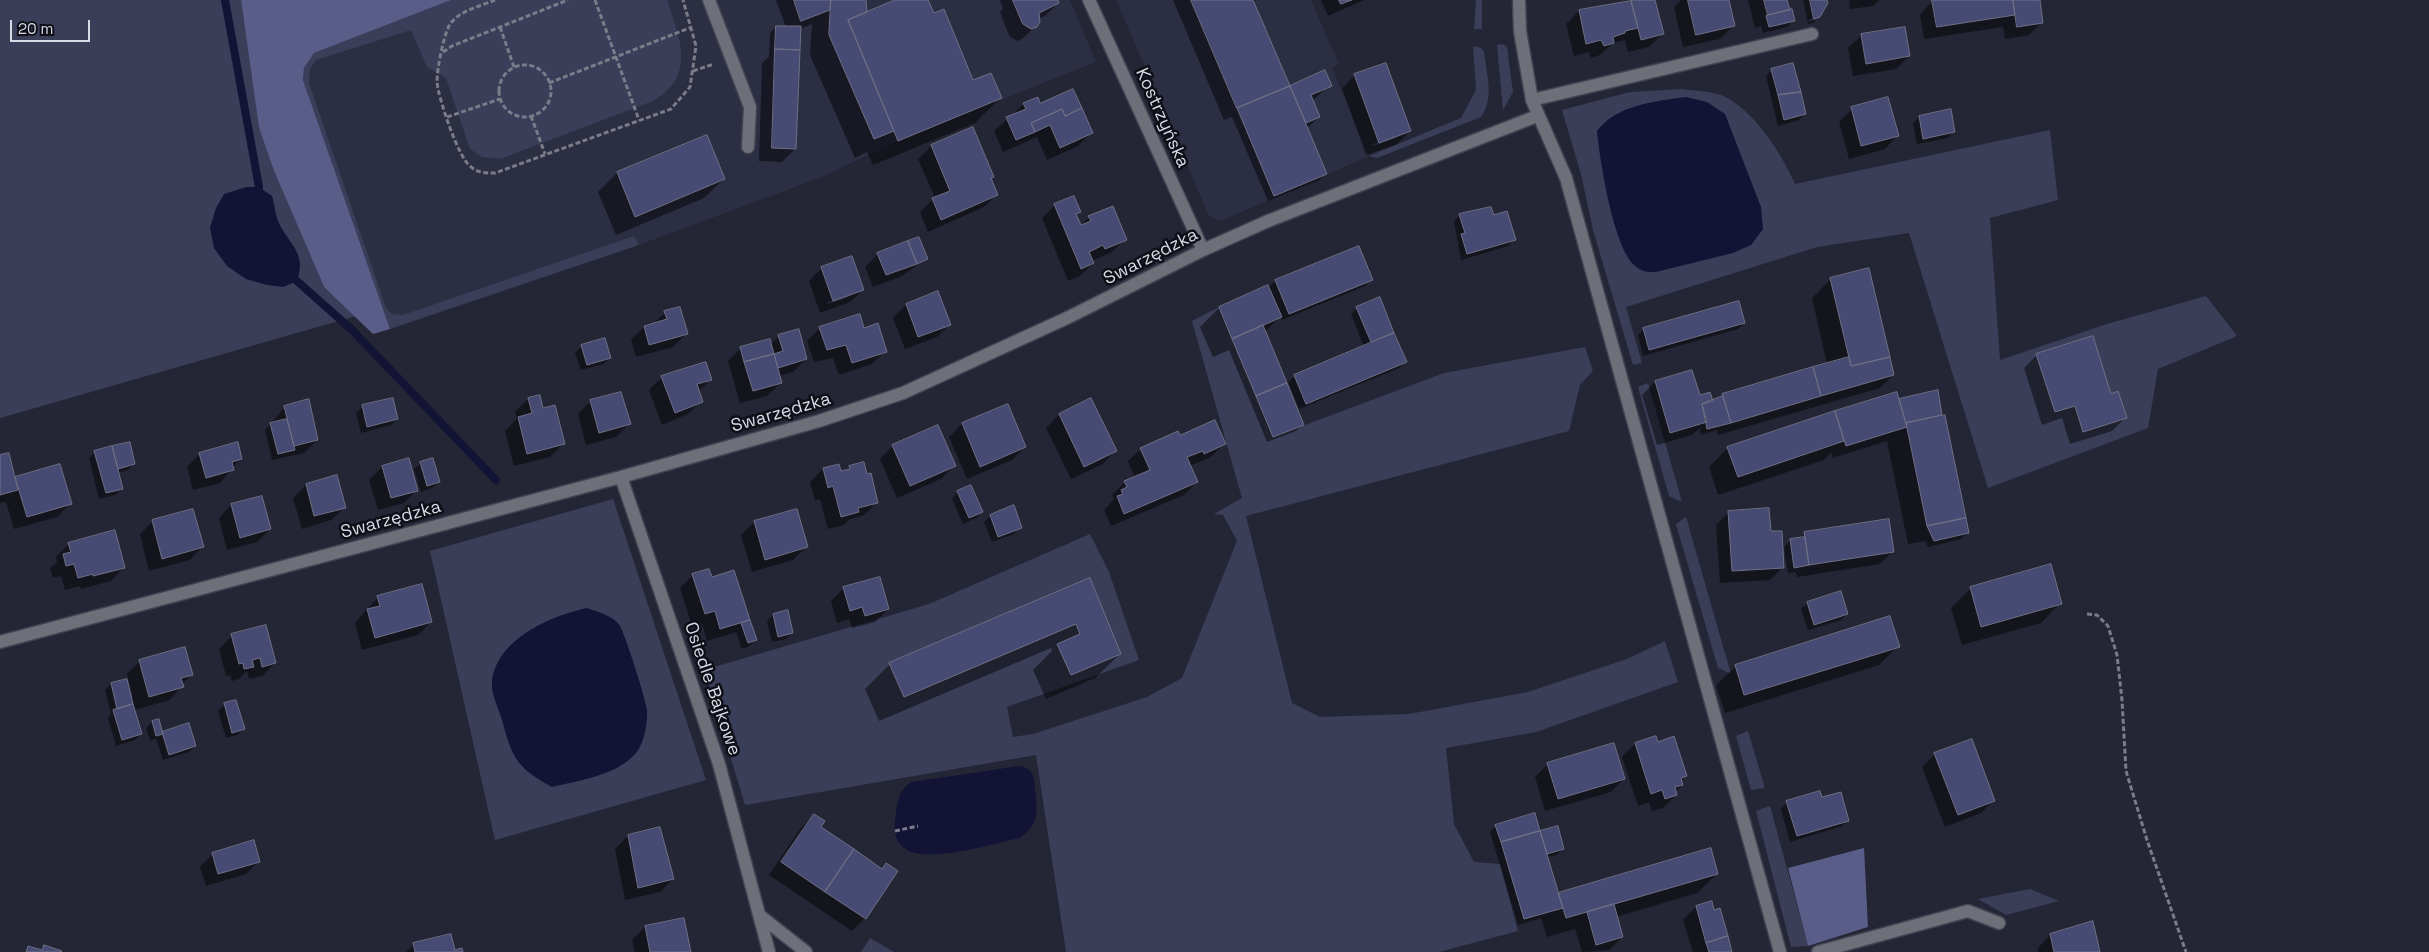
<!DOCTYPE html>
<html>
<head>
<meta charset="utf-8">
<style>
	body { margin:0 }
	#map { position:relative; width:2429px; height:952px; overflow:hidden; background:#242636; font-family:"Space Grotesk",sans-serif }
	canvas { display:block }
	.scale { position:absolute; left:10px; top:20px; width:80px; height:22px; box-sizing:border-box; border:2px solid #d8dae5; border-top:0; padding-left:6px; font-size:15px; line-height:18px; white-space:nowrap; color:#d8dae5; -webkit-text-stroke:4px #0e0f17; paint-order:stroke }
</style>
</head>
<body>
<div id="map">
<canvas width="2429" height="952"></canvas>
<div class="scale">20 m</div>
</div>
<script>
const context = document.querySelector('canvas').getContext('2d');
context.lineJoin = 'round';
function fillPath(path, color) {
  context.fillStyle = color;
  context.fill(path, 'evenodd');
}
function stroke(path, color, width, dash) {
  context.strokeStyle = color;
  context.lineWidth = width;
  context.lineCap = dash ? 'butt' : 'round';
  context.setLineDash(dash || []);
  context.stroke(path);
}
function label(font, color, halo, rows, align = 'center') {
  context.font = font + ' "Space Grotesk",sans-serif';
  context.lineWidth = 5;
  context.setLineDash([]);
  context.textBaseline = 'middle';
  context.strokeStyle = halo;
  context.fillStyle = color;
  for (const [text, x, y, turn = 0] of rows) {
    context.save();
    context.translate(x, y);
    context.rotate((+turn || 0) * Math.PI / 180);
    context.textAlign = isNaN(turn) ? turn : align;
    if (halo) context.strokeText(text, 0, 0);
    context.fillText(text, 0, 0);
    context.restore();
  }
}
fillPath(new Path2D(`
	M241 0H1070L1096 62 898 141 822 177 639 245 373 334 356 316 259 128Z
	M1116 0H1311L1339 64 1332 68 1369 156 1221 221 1209 216Z`), '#2c2e43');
fillPath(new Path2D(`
	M0 0H241L259 128 274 171 324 287 356 316 0 418Z
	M451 0H667C680 40 697 75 653 101L500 159 482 157 470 149 446 78 427 67 411 30 316 60 310 69 309 83 386 308 392 314 403 315 634 236 639 245 390 329 303 80 304 68 314 53Z
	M1476 0H1482V29H1474Z
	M1503 44 1507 47 1513 92 1503 110 1497 45Z
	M1473 46 1481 48 1484 51C1486 72 1495 98 1481 117L1377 158 1369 156 1461 118 1476 90Z
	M1683 89C1695 91 1710 91 1721 95 1753 108 1782 154 1795 184L2050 130 2058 200 1990 218 2000 360 2107 324 2206 296 2237 336 2158 369 2148 428 1988 488 1909 233 1817 247 1626 307 1642 363 1633 365 1593 230 1581 174 1562 110 1630 92Z
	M1219 307 1273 437 1444 373 1585 347 1593 371 1580 385 1569 431 1246 516 1292 703 1320 717 1409 714 1528 692 1627 659 1665 641 1678 682 1536 732 1446 748 1454 824 1474 862 1500 864 1518 931 1439 952H1066L1036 755 745 805 704 670 929 604 1090 534 1109 572 1139 660 1007 707 1013 737 1033 734 1147 697 1182 678 1237 541 1223 515 1214 514 1242 498 1192 321Z
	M1648 383 1682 502 1669 496 1638 387Z
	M613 499 706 780 495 840 430 551Z
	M1686 517 1731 674 1718 668 1676 524Z
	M1748 731 1765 788 1751 790 1736 736Z
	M1770 806 1808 946 1791 947 1756 811Z
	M2030 889 2059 901 2006 915 1978 899Z
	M870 938 894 952H861Z`), '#3b3e59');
fillPath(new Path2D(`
	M241 0H451L314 53 304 68 303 80 390 329 373 334 324 287 274 171 259 128Z
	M1864 848 1868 927 1808 946 1788 868Z`), '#595d87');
fillPath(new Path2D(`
	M1686 97 1707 102 1725 114 1761 207 1763 229 1751 245 1733 253 1656 272C1648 272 1641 272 1634 265 1613 245 1600 161 1597 131 1616 105 1656 101 1686 97Z
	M246 187H259L272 196C275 205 275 215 279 223 290 246 307 253 297 281L283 287 267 285 246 279 227 266 214 248 210 228 216 208 224 194Z
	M587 608C598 612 614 616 620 626 626 637 645 697 647 710 648 722 644 744 636 753 616 776 580 780 552 787 517 768 512 758 502 720 499 709 491 694 492 683 495 640 550 616 587 608Z
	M1019 766C1023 767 1029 768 1032 773 1035 777 1034 784 1035 789 1038 809 1039 825 1020 838 995 843 923 866 903 847 893 839 894 826 896 815 897 801 899 789 912 782Z`), '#131336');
fillPath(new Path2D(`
	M776 0H865L866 13 898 0H927L933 15 973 82 1000 98 975 123 873 165 867 152 855 158 810 55 812 24 800 29 795 149 782 162 759 161 762 63 769 57 770 33 776 27H786Z
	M1000 0H1056L1058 3 1045 16 1038 19 1036 26 1022 39 1018 41 1010 37 1008 33 1000 12 1003 9Z
	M1173 0H1256L1253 3 1289 87 1324 72 1330 85 1312 101 1319 117 1306 129 1325 174 1319 180 1268 201 1232 117 1224 120Z
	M1321 0H1364L1328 16Z
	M1641 0H1653L1662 34 1649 47 1628 52 1625 40 1613 43 1600 55 1591 58 1589 52 1574 56 1566 24 1579 11Z
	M1681 0H1728L1733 26 1720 39 1683 47 1674 7Z
	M1748 0H1786L1793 21 1787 27 1763 33 1761 26 1755 28Z
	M1803 0H1825L1818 16 1808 20 1809 22 1816 20 1813 23 1808 24Z
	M1849 0H1879L1874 6 1850 9Z
	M1939 0H2039L2042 22 2029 35 2005 39 2003 27 1924 39 1920 14 1933 1Z
	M1904 28 1909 56 1896 69 1853 76 1848 48 1861 36Z
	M1772 70 1805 114 1799 120 1778 126 1766 76Z
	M1355 75 1410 131 1397 144 1366 155 1342 88ZM1396 135V138L1373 146V144Z
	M1024 104 1039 105 1091 133 1078 146 1047 160 1037 137 1003 152 994 131Z
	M1852 109 1897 136 1885 149 1849 159 1839 122Z
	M1919 117 1954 131 1948 138 1917 144 1913 123Z
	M972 129 997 194 984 207 928 232 920 212 935 198 918 159 931 146Z
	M617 173 724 179 704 198 616 235 598 192Z
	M1055 205 1079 212 1075 216 1080 226 1089 217 1125 239 1112 252 1092 261 1093 263 1080 276 1068 281 1042 218Z
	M1460 215 1493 217 1514 239 1508 246 1461 260 1454 221Z
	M1358 247 1371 280 1365 286 1282 320 1281 316 1264 333 1302 425 1296 431 1267 442 1229 350 1213 357 1200 327 1219 308 1268 288 1275 281Z
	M878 254 926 259 902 276 873 287 865 267Z
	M822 268 863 290 850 302 820 313 809 281ZM849 294V297L828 304 827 302Z
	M1831 279 1893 375 1880 388 1718 435 1717 430 1701 435 1700 428 1692 435 1657 445 1642 395 1655 382 1691 371 1699 397 1711 401 1723 395 1827 364 1812 298Z
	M938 293 950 324 937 337 905 349 893 318 906 305Z
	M1379 299 1406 362 1399 368 1299 409 1288 382 1295 376 1364 347 1351 314 1357 308Z
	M665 313 686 334 673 347 636 357 631 340 644 327 653 324Z
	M1744 323 1738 329 1643 356 1638 335 1644 329Z
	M820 328 863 329 885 351 872 364 839 375 833 358 814 362 807 341Z
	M779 336 806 359 793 372 779 376 780 383 767 396 740 403 728 361 741 348 770 345Z
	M582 346 610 358 603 364 581 370 575 353Z
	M2037 355 2110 395 2125 418 2112 431 2070 444 2062 418 2042 425 2024 368Z
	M662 377 710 380 698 392 701 401 688 414 662 425 649 390Z
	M1937 392 1967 533 1961 539 1928 547 1925 541 1908 544 1887 441 1833 458 1831 452 1824 460 1718 495 1709 467 1728 448 1836 412Z
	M392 399 397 419 391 425 361 433 356 413 362 407Z
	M528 399 542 409 563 444 550 457 514 466 505 431 517 419 515 412Z
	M591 401 629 424 616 437 586 445 578 414Z
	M1007 405 1025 447 1012 460 967 479 949 437 962 424Z
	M285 407 317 440 304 453 272 460 265 430Z
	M1059 415 1115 451 1103 464 1071 479 1046 428Z
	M1179 437 1224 444 1211 457 1190 466 1197 482 1184 495 1111 526 1104 510 1114 499 1112 495 1125 482 1135 478 1128 461 1141 449Z
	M129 443 134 464 128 470 117 473 122 489 115 495 99 499 89 458 95 452Z
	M893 446 954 466 941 479 897 498 880 459Z
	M200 454 240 459 220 483 193 490 187 467Z
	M0 457 14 478 59 465 70 504 57 517 14 529 6 502 0 503Z
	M421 463 439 482 432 488 421 492 414 469Z
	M838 465 840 473 850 467 877 502 864 515 850 519 844 525 828 529 820 499 815 500 810 482 823 469Z
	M382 467 417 490 404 503 378 510 369 480Z
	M306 485 344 508 331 520 302 529 293 498Z
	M958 492 982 512 976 518 963 524 952 499Z
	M231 505 270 529 257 542 227 550 219 518Z
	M796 510 806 547 793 560 752 572 741 535 754 522Z
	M1729 512 1770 533 1783 567 1770 580 1720 583 1716 525Z
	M990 516 1020 527 1014 534 992 542 984 522Z
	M153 521 202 547 190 560 149 571 140 534Z
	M1805 534 1893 551 1880 564 1797 577 1796 572 1788 573 1784 547 1790 541 1799 539Z
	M69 544 123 568 111 581 81 589 80 586 65 590 61 576 53 578 50 568 57 562 56 557Z
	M733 572 756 640 749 646 742 649 736 632 707 641 702 623 692 626 680 588 693 575 711 579Z
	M1089 580 1120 654 1095 678 1046 699 1033 670 1052 651 1051 648 879 721 865 689 890 664Z
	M844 588 888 609 875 622 852 628 849 619 837 623 831 601Z
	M1971 588 2060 603 2041 623 1962 645 1951 608Z
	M378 597 431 622 418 635 362 650 355 623Z
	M1808 603 1847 614 1841 620 1808 630 1801 609Z
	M773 615 792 633 786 639 772 642 767 621Z
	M232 636 275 663 262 676 249 679 247 671 239 679 232 681 230 675 226 676 219 649Z
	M1898 646 1879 665 1725 713 1716 685 1736 666Z
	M140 661 191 674 170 700 134 710 141 734 135 740 116 746 108 718 111 714 105 690 111 684 131 698H133L127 674Z
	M236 701 243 729 237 735 226 738 218 711 224 705Z
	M152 722 161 733 195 746 189 752 163 760 156 739 150 741 146 728Z
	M1655 737 1657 743 1685 776 1681 781 1682 785 1675 792 1676 795 1663 808 1652 811 1649 802 1638 806 1622 757 1635 744Z
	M1935 754 1994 800 1981 813 1945 827 1922 767Z
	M1548 764 1624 779 1611 792 1545 811 1535 777Z
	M1821 799 1848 820 1842 826 1790 842 1781 809 1787 802Z
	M814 815 820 827 881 870 886 865 865 918 852 931 769 875 801 828Z
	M1496 826 1539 832 1557 827 1563 848 1557 855 1547 857 1558 895 1717 874 1697 893 1616 917 1622 937 1609 950 1582 952 1575 929 1547 937 1541 918 1518 925 1490 832Z
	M628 836 673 879 660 892 625 900 615 849Z
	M213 854 259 861 246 874 206 886 200 867Z
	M1711 903 1731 952H1693L1683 920 1696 907Z
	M2092 922 2099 952H2038V948L2050 935Z
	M645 927 690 952H635L632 940Z
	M414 944 454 951 462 952H406Z`), '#0007');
stroke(new Path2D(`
	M225 0 259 187
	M297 281 351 329 496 480`), '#131336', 8);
const building = new Path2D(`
	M794 0H831L830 10 801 21Z
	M831 0H866L867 12 848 20 894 131 874 139 829 35Z
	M895 0H928L934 13 944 9 973 80 991 73 1002 98 898 141 848 20Z
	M1013 0H1058L1059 3 1039 13 1040 22 1037 27 1031 29 1023 24Z
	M1191 0H1253L1290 86 1237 108Z
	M1339 0H1352L1341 4Z
	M1635 0H1655L1664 34 1641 40 1631 1Z
	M1688 0H1729L1735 26 1696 35Z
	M1764 0H1787L1790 10 1768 15Z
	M1810 0H1827L1828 3 1820 17 1814 19Z
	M1932 0H2013L2015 15 1937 27Z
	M2013 0H2040L2043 23 2017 27Z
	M1631 1 1638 28 1625 31V33L1613 37 1614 43 1604 46 1601 40 1586 44 1579 10Z
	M1792 9 1795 21 1769 27 1766 16Z
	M776 26H801L800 50 775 49Z
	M1905 27 1910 56 1866 64 1861 34Z
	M775 49 800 50 796 149 772 148Z
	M1386 63 1411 131 1379 143 1354 74Z
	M1793 63 1801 92 1778 95 1771 69Z
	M1325 70 1332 86 1311 95 1320 117 1306 123 1290 86Z
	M1290 86 1327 174 1274 196 1237 108Z
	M1073 89 1082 108 1065 116 1062 109 1031 123 1035 132 1016 140 1006 117 1026 109 1023 103 1038 97 1040 103Z
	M1801 92 1806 114 1784 120 1778 95Z
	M1888 97 1899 136 1861 146 1851 107Z
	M1082 108 1093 133 1060 148 1050 125 1035 132 1031 123 1062 109 1065 116Z
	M1951 109 1955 132 1923 139 1919 116Z
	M973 127 994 177 991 178 998 195 941 220 932 198 950 191 931 145Z
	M707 135 725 179 635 217 617 172Z
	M1074 196 1081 212 1076 214 1081 225 1091 221 1088 216 1113 206 1127 240 1105 249 1103 245 1089 252 1094 263 1081 269 1054 204Z
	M1491 207 1494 215 1507 211 1516 240 1467 254 1461 234 1465 233 1459 214Z
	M919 237 928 259 917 264 908 241Z
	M908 241 917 264 886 275 877 253Z
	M1359 246 1373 280 1289 314 1275 280Z
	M852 256 864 290 833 301 821 267Z
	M1869 268 1890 357 1851 366 1830 278Z
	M1268 285 1282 317 1232 339 1219 307Z
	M938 291 951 325 918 337 906 304Z
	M1380 297 1394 333 1371 342 1356 307Z
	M1739 301 1745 323 1649 350 1643 328Z
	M680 307 688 334 649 345 644 326 667 319 664 311Z
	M860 314 864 328 878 323 887 352 852 363 846 345 827 350 819 327Z
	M1263 325 1287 383 1256 396 1232 339Z
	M799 329 807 359 778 368 774 354 783 351 778 335Z
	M1394 333 1407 362 1306 404 1294 375Z
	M2093 336 2111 394 2118 391 2127 418 2083 432 2075 406 2055 412 2036 354Z
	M605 338 611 358 587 365 581 345Z
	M770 339 774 354 744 362 740 347Z
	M774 354 782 383 753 391 744 362Z
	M1849 357 1851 366 1890 357 1894 375 1821 396 1813 367Z
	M706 362 712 380 697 384 703 402 675 413 661 376Z
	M1813 367 1821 396 1731 423 1722 394Z
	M1692 370 1700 395 1710 392 1713 401 1702 404 1707 422 1670 433 1655 381Z
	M1287 383 1304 425 1273 437 1256 396Z
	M1938 390 1942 415 1906 423 1899 399Z
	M621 392 631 424 599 433 590 400Z
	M1897 392 1907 427 1846 446 1835 411Z
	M540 395 543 408 555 405 565 444 527 454 518 417 532 413 528 398Z
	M1723 396 1731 423 1707 429 1702 404Z
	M393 398 398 419 367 427 362 405Z
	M1091 398 1117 451 1084 467 1059 414Z
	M309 399 318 440 294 446 284 406Z
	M1008 404 1026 447 980 467 962 423Z
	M1835 411 1844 441 1738 477 1727 447Z
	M1945 415 1966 518 1927 526 1906 423Z
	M287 419 295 450 278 454 270 423Z
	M1215 420 1226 444 1204 454 1203 451 1187 457 1198 482 1124 514 1117 496 1123 494 1121 490 1127 487 1124 481 1150 470 1140 448 1178 431 1180 435Z
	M938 425 956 466 910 486 892 445Z
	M130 442 135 464 118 469 112 446Z
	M238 442 242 459 232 462 234 470 206 478 199 453Z
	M112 446 123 489 106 493 94 451Z
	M9 453 18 490 0 495V455Z
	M409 458 418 491 391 498 382 466Z
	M433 458 440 482 427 486 420 462Z
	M864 462 867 474 871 473 878 503 858 508 859 512 841 517 833 486 828 488 823 468 839 464 841 471 850 469 849 466Z
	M60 464 72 504 27 517 15 477Z
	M337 475 346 508 314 516 306 484Z
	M971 485 983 512 969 518 957 491Z
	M262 496 271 529 240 538 231 504Z
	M1014 505 1022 528 998 537 990 515Z
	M1769 508 1771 531H1782L1784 568 1732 571 1728 511Z
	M193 509 204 547 162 559 152 520Z
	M797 509 808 547 765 560 754 521Z
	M1966 518 1969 533 1934 541 1927 526Z
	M1889 519 1894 552 1809 565 1804 532Z
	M115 530 125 568 93 576V574L78 578 74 564 66 566 63 554 71 552 68 543Z
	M1805 537 1809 565 1794 568 1790 539Z
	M2051 564 2062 604 1981 627 1970 587Z
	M709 569 712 577 734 570 750 620 720 629 715 611 705 614 692 574Z
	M880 577 889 609 865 616 862 607 850 611 843 587Z
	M1090 578 1121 654 1071 675 1057 644 1080 634 1076 624 904 697 889 663Z
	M422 584 432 622 375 638 367 609 380 606 377 596Z
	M1841 591 1848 614 1814 625 1807 602Z
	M788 610 793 633 778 637 773 614Z
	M1890 616 1900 647 1744 695 1735 665Z
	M750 620 757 640 748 643 741 623Z
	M266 625 276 663 262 667 260 658 252 660 254 667 244 669 243 663 239 664 231 634Z
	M185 647 193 675 181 678 184 687 149 697 139 660Z
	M127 679 133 704 117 709 111 683Z
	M236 700 245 729 232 733 224 703Z
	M133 704 142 734 122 740 113 710Z
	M159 719 163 734 156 736 152 721Z
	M189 723 196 746 169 755 162 732Z
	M1656 736 1658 742 1674 736 1687 776 1681 778 1683 785 1675 787 1677 795 1665 799 1662 790 1651 794 1635 743Z
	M1972 739 1995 801 1958 815 1934 753Z
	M1614 743 1625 779 1558 799 1547 763Z
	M1820 791 1822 797 1841 792 1849 821 1797 836 1786 801Z
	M1535 813 1540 831 1501 842 1495 825Z
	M814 814 825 821 821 827 854 849 825 892 781 862Z
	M1558 826 1564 849 1547 854 1540 831Z
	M660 827 674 879 638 888 628 835Z
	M1540 831 1563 908 1524 919 1501 842Z
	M254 840 260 862 218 874 212 853Z
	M1711 848 1718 874 1566 918 1558 893Z
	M854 849 882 869 886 863 898 871 866 919 825 892Z
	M1712 901 1714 910 1720 908 1728 936 1706 943 1696 906Z
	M1614 904 1623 937 1596 945 1587 912Z
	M684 918 691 952H650L645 926Z
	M2093 921 2100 952H2054L2050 934Z
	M451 934 455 950 462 948 463 952H415L413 943Z
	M1728 936 1732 952H1709L1706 943Z
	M44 945 62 951 61 952H26L28 946 42 950Z`);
fillPath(building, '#474b74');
stroke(building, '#6e7084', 1);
const minor = new Path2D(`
	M709 0 750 107 748 147
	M1089 0 1203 250
	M1519 0 1520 31 1532 100 1566 178 1780 952
	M1532 100 1812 34
	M621 477 719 764 769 952
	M0 642 621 477 819 421 903 393 1067 318 1203 250 1268 221 1537 116
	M759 915 806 952
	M1818 952 1968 911 1999 923`);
stroke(minor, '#414352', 15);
stroke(new Path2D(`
	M495 0C481 6 457 11 449 26 443 38 437 69 437 82 438 97 458 157 470 166 477 173 486 173 495 173L671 109 690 87 696 46 683 0
	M595 0 639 120
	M500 27 514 67
	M443 52 452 46 568 0
	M499 91a26 26 0 1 1 52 0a26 26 0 1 1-52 0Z
	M693 71 714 64
	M549 83 692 27
	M531 116 545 154
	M447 117 500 99
	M2087 614 2097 615 2108 626 2117 655 2122 700 2126 771 2147 840 2186 952
	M895 831 918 826`), '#7a7c89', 3, [5, 2.5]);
stroke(minor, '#6e7079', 12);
label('18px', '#d8dae5', '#0e0f17', [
	["Kostrzyńska",1162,118,66],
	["Swarzędzka",1151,257,-27],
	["Swarzędzka",781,413,-16],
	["Swarzędzka",391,520,-15],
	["Osiedle Bajkowe",712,689,71]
]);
</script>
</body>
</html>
